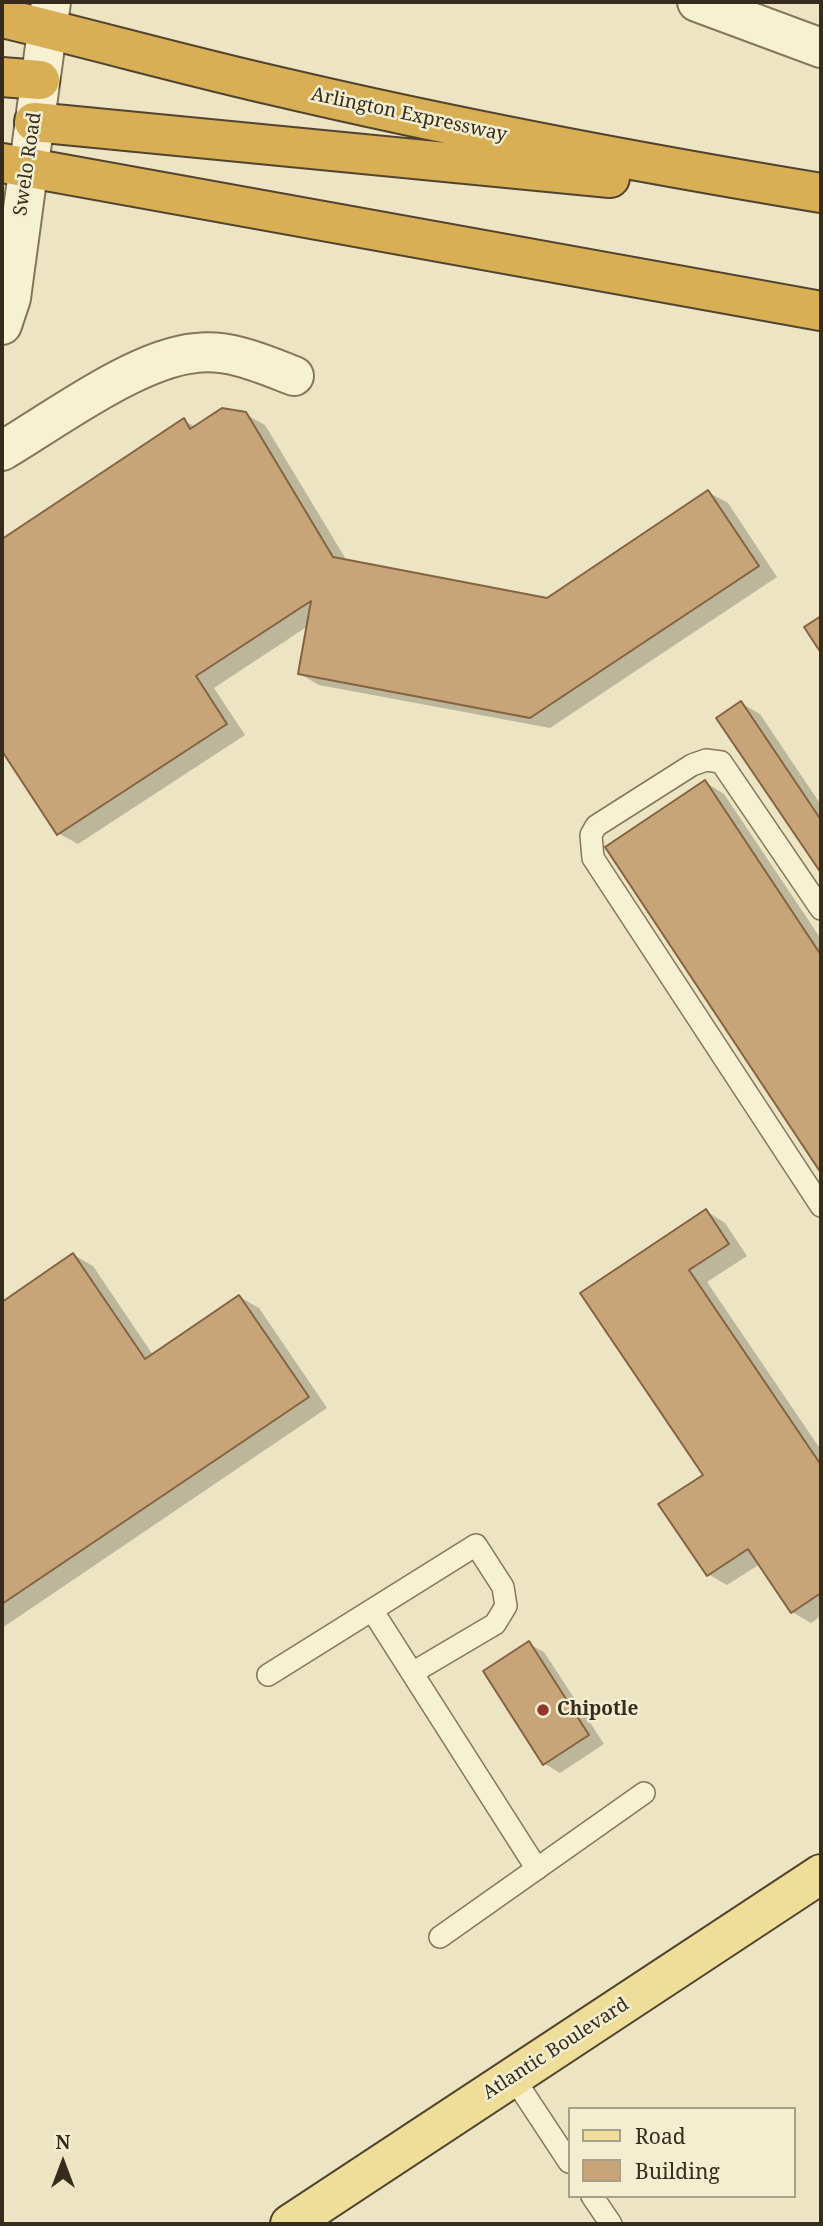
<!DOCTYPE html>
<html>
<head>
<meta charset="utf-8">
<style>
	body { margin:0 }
	#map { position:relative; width:823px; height:2226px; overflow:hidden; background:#ece4c2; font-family:"Noto Serif",serif }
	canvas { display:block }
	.frame { position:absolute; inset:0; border:4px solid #352c1d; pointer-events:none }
	.legend { position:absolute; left:568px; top:2107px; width:228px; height:91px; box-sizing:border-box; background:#f4eed1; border:2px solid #a8a089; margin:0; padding:9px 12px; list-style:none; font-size:21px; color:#352c1d }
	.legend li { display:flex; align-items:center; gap:14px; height:35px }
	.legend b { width:35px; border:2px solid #a8a089 }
	.north { position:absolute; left:28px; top:2128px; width:70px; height:70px; -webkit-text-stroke:5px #f4eed1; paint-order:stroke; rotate:0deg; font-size:19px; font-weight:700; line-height:28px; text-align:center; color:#352c1d }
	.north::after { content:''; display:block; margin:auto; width:24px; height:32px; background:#352c1d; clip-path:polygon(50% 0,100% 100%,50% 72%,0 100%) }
</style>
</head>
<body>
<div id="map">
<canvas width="823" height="2226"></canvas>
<div class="frame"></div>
<ul class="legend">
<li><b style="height:9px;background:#eede9a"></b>Road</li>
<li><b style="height:19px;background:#c8a479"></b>Building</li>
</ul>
<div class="north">N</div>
</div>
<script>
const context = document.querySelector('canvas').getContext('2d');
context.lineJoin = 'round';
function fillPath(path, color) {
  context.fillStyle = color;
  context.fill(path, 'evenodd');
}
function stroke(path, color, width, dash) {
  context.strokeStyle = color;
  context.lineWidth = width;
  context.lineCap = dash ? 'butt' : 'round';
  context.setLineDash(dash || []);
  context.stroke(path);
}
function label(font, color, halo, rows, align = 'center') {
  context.font = font + ' "Noto Serif",serif';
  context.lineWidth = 5;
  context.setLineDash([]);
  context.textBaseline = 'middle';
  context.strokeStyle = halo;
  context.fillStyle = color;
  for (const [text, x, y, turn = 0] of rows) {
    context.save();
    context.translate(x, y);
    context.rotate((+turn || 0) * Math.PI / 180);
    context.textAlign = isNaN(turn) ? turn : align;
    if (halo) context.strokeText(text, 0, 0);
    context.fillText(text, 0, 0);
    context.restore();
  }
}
fillPath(new Path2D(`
	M245 414 265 425 347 561 548 599 708 492 728 503 777 577 550 728 319 685 300 674 308 626 214 688 245 735 78 844 58 833 2 748V542L184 421 196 427Z
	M741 703 760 714 821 805V870L718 718Z
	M705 782 724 794 821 939V1170L607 847Z
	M706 1211 725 1223 747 1256 707 1282 821 1450V1616L811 1623 792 1612 760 1564 727 1585 708 1574 706 1475 583 1293Z
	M74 1255 93 1266 153 1355 240 1297 259 1308 327 1408 2 1628V1304Z
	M529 1644 544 1652 604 1744 560 1773 545 1764 485 1672Z`), '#0003');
const building = new Path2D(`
	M222 408 246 412 333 557 547 598 708 490 759 566 530 718 298 674 311 601 196 676 227 724 57 835 2 751V539L184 418 190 429Z
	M821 616V653L804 627Z
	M741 701 821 820V873L716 718Z
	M705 780 821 955V1173L605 847Z
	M706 1209 729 1244 689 1270 821 1465V1593L791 1613 748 1549 707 1576 658 1504 703 1475 580 1293Z
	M73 1253 145 1359 239 1295 309 1397 2 1604V1302Z
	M529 1641 589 1735 543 1765 483 1671Z`);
fillPath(building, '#c8a479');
stroke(building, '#836341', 2);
const lane = new Path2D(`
	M821 909 721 762 706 760 692 765 596 826 591 835 593 858 821 1206
	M372 1610 537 1869
	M268 1675 476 1545 503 1587 506 1606 495 1624 412 1673
	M440 1937 644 1793
	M513 2077 569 2162
	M592 2196 611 2224`);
const street = new Path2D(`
	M697 2 821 48
	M2 325 11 298 51 2
	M2 451C53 421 137 358 196 353 230 349 263 364 294 376`);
const primary = new Path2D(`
	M290 2224 821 1874`);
const highway = new Path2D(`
	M2 18C95 40 187 66 280 87 459 129 640 163 821 193
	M2 77 40 80
	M34 122 610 178
	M2 163 821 311`);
stroke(lane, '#85765a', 24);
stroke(street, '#85765a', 42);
stroke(primary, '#52432e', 42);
stroke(highway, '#52432e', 42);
stroke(lane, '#f7f1d4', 21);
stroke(street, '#f7f1d4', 38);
stroke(primary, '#eede9a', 38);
stroke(highway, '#d8af55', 38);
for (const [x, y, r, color] of [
	[543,1710,7,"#91382c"]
]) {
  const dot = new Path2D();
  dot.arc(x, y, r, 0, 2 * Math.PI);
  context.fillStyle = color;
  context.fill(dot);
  stroke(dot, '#f4eed1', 2.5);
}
label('19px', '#352c1d', '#f4eed1', [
	["Arlington Expressway",409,115,12],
	["Swelo Road",28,164,-82],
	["Atlantic Boulevard",556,2049,-33]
]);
label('bold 19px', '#352c1d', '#f4eed1', [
	["Chipotle",557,1710]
], 'left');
</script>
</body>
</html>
